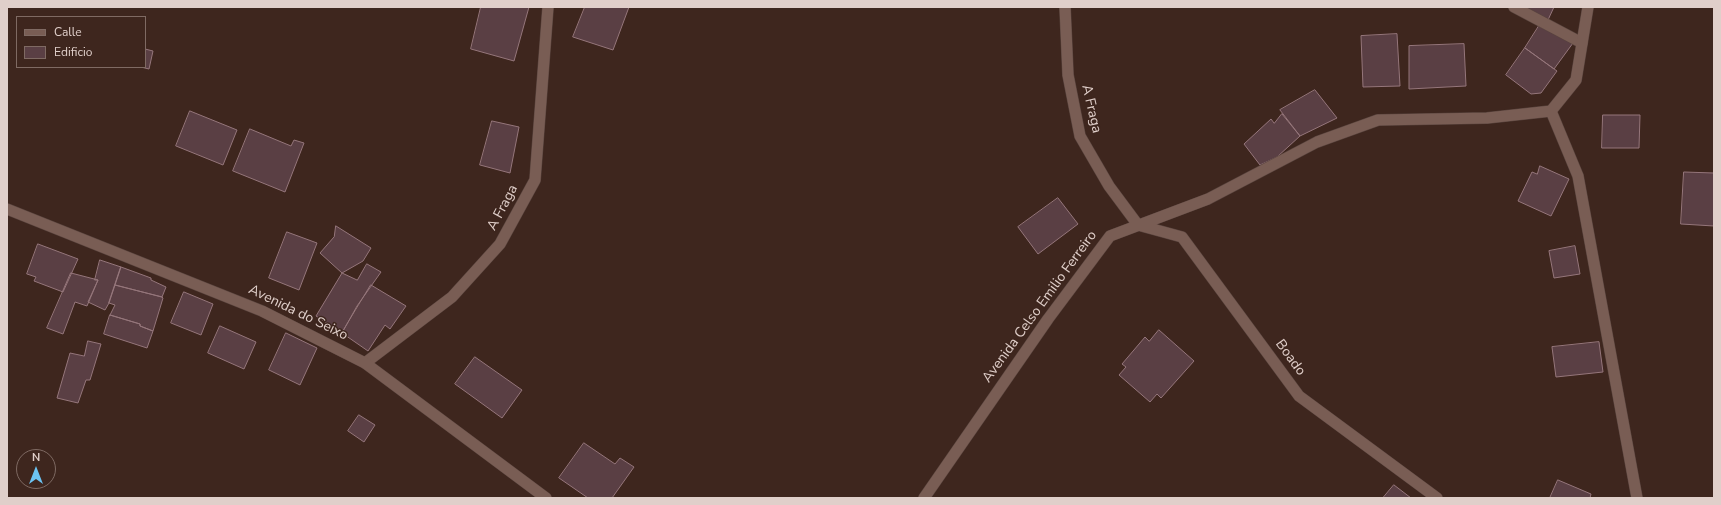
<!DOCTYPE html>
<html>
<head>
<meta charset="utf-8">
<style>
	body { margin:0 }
	#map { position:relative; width:1721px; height:505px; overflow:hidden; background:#3e261e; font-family:"Nunito Sans",sans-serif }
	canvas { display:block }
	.frame { position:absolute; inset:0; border:8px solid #e0cfca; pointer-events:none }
	.legend { position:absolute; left:16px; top:16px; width:130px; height:52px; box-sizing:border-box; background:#3e261e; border:1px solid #7f6a63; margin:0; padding:5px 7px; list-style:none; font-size:12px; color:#e0cfca }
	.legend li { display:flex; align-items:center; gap:8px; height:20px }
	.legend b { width:20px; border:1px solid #7f6a63 }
	.north { position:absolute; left:16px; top:449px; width:40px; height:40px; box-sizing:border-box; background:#3e261e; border:1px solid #7f6a63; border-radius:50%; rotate:0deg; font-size:11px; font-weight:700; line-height:16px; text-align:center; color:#e0cfca }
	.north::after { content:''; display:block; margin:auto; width:14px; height:18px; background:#6cc3f2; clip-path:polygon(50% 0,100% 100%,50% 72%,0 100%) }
</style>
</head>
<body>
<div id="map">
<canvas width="1721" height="505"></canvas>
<div class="frame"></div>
<ul class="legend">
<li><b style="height:5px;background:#795d54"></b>Calle</li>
<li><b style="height:11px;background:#5a3f44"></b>Edificio</li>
</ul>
<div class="north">N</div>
</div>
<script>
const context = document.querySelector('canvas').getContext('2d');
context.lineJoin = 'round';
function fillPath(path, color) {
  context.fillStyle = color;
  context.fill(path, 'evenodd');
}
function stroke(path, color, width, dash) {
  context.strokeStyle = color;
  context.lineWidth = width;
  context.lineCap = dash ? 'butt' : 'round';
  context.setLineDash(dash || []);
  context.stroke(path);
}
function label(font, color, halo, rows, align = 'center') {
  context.font = font + ' "Nunito Sans",sans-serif';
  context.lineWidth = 3;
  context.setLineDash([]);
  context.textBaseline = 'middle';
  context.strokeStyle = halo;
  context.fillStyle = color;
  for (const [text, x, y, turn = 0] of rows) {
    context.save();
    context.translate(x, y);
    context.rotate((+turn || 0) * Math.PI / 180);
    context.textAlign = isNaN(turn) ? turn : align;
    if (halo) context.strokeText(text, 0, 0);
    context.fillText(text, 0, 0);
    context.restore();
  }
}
const building = new Path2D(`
	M481 7H529L514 61 471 49Z
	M585 7H629L613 50 573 37Z
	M1521 7H1554L1548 20Z
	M1539 26 1573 43 1554 69 1525 48Z
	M1397 34 1400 86 1363 87 1361 36Z
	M1464 44 1466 86 1409 89V46Z
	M1525 48 1557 71 1541 93 1531 94 1506 75Z
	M145 49 153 51 149 69 141 67H145Z
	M1315 90 1337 118 1300 136 1280 110Z
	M190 111 237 130 223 165 176 146Z
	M1282 114 1300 136 1277 157 1260 165 1244 144 1271 119 1274 123Z
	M1603 115H1640L1639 148H1602Z
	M492 121 519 127 510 173 480 165Z
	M250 129 291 146 294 140 304 143 285 192 233 171Z
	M1540 166 1569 179 1551 216 1518 201 1532 172 1537 174Z
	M1684 172 1714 173V226L1681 224Z
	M1058 198 1078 224 1038 254 1018 227Z
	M336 226 371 248 363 261 342 273 320 253 334 237Z
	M287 232 317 243 299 290 269 278Z
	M38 244 78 259 63 292 34 281 36 277 27 274Z
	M1575 246 1580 274 1554 278 1549 251Z
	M100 260 121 267 109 303 105 310 88 302 98 280H95Z
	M367 264 381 272 357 306 342 333 316 316 342 273 357 280Z
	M121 267 151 278V280L166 287 162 297 115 285Z
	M71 273 98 280 87 306 75 302 63 334 47 328Z
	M115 285 162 297 163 298 153 331 140 326V324L110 315 115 305 109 303Z
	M371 285 406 306 390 329 385 325 368 351 342 333Z
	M184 292 213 304 201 335 171 323Z
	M110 315 140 324V326L153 331 147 348 104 334Z
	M220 326 256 342 244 369 208 353Z
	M1159 330 1194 361 1161 398 1157 394 1150 402 1119 375 1126 367 1122 364 1145 337 1149 341Z
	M286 333 317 348 300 385 269 370Z
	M88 341 101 344 90 380H86L78 403 57 398 70 353 84 356Z
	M1599 342 1603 372 1556 377 1552 347Z
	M475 357 522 390 502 418 455 384Z
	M359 415 375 425 364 442 348 431Z
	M584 443 615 464 620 458 634 467 612 498H588L559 478Z
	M1558 480 1591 494 1590 498H1550Z
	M1394 485 1411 498H1383Z`);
fillPath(building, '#5a3f44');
stroke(building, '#95767b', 1);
const service = new Path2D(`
	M1514 7 1582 43`);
const minor = new Path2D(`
	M1065 7 1068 75 1080 136 1109 186 1138 225 1182 237 1299 396 1437 498
	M1551 111 1578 176 1637 498
	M365 363 452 297 500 244 535 180 548 7
	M924 498 1048 319 1110 236 1208 199 1317 142 1378 120 1487 118 1551 111 1576 80 1588 7`);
const tertiary = new Path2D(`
	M7 209 262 311 365 363 546 498`);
stroke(service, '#59443e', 12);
stroke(minor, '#59443e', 12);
stroke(tertiary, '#59443e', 12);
stroke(service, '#795d54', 11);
stroke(minor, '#795d54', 11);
stroke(tertiary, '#795d54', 11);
label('14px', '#e0cfca', '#3e261e', [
	["A Fraga",1091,109,77],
	["A Fraga",503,208,-62],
	["Avenida Celso Emilio Ferreiro",1040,307,-54],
	["Avenida do Seixo",298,313,26],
	["Boado",1290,358,54]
]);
</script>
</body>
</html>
